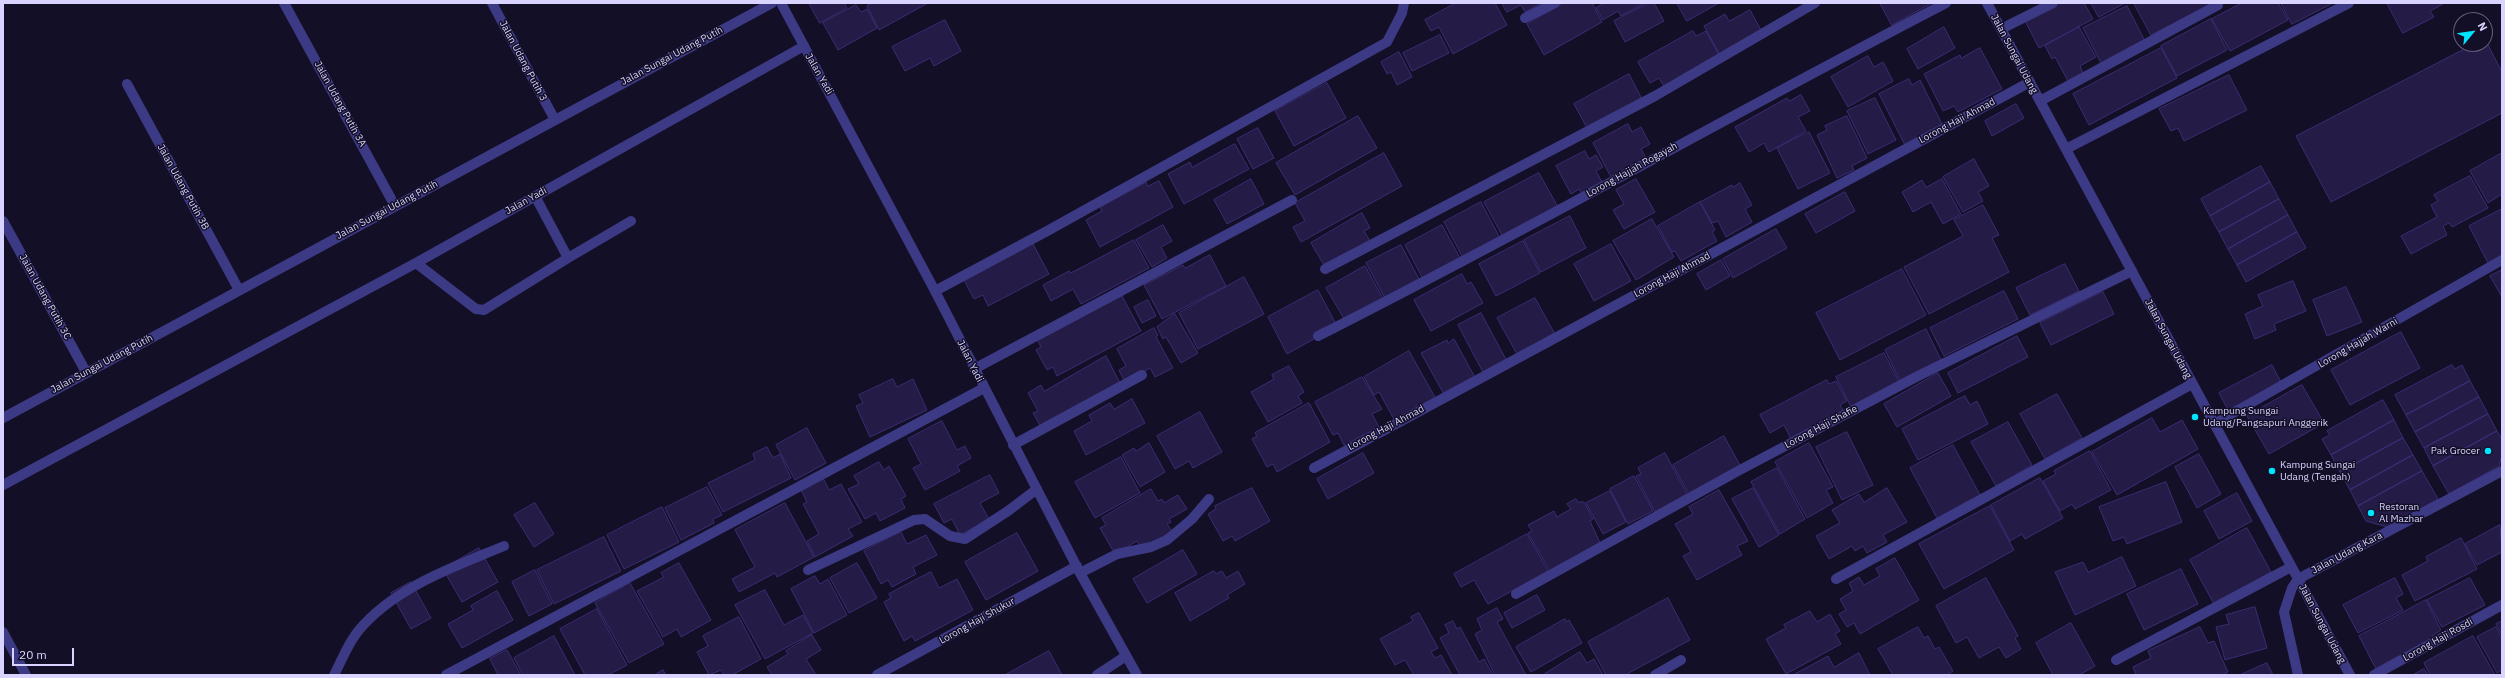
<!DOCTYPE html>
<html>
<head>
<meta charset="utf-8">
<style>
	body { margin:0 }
	#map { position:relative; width:2505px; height:678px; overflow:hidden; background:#130f26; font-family:"IBM Plex Sans",sans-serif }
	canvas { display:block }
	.frame { position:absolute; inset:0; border:4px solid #d9d4ff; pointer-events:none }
	.north { position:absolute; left:2453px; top:12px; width:40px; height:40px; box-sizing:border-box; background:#130f26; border:1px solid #625e7d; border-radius:50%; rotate:61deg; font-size:11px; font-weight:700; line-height:16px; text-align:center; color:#d9d4ff }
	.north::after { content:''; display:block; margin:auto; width:14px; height:18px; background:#00e5ff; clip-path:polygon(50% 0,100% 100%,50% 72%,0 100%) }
	.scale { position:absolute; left:12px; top:648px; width:62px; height:18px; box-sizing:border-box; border:2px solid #d9d4ff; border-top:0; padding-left:5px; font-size:12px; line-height:14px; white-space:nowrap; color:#d9d4ff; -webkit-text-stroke:3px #130f26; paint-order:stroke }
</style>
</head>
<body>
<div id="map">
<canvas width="2505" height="678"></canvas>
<div class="frame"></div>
<div class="north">N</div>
<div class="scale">20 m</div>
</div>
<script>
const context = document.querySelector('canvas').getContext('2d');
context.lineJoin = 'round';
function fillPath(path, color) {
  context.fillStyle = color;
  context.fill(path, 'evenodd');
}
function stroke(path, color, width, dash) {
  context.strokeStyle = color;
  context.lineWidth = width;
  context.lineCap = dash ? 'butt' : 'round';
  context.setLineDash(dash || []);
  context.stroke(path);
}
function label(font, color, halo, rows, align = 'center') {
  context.font = font + ' "IBM Plex Sans",sans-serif';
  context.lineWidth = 3;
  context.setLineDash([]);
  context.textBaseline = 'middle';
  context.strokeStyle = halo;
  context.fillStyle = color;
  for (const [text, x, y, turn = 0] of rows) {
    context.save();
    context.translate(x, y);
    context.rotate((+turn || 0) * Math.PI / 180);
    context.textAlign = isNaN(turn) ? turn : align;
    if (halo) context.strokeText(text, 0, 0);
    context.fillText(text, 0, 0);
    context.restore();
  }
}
const building = new Path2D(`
	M809 3H844L847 8 820 23Z
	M873 3H928L879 30 867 6Z
	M1456 3H1495L1507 25 1453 54 1439 27 1431 31 1425 20Z
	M1502 3H1542L1525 12 1521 5 1507 12Z
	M1564 3H1592L1602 22 1544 55 1527 24Z
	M1605 3H1645L1621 16 1618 11 1603 20 1596 8Z
	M1649 3H1654L1664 21 1625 42 1614 21Z
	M1677 3H1719L1687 21Z
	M1880 3H1932L1892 25Z
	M2045 3H2084L2093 19 2039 48 2022 15Z
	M2091 3H2125L2099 17Z
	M2134 3H2213L2151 35Z
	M2242 3H2278L2288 20 2230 51 2212 19Z
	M2281 3H2333L2292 24Z
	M2387 3H2442L2443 4 2430 11 2434 17 2403 33Z
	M856 5 861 12 867 9 877 28 838 50 823 23Z
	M2127 6 2145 41 2101 63 2083 28Z
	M1750 10 1762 32 1720 55 1704 26 1725 14 1729 21Z
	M2211 19 2227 50 2177 76 2161 46Z
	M945 20 961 51 934 66 930 58 905 71 892 47Z
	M1944 27 1955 48 1918 69 1907 49Z
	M2079 27 2096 57 2080 66 2083 73 2068 81 2055 57 2052 59 2045 46Z
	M1693 31 1696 36 1706 31 1719 55 1665 88 1659 78 1650 83 1638 62Z
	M1440 35 1449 53 1412 71 1403 53Z
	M2485 39 2502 72V113L2331 202 2296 136 2474 44H2485Z
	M1980 48 2002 89 1958 112 1954 106 1943 111 1924 74 1960 55 1961 58Z
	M2161 48 2177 78 2089 125 2073 94Z
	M1399 52 1412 77 1397 85 1391 72 1387 74 1381 62Z
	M1868 56 1874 67 1883 62 1893 81 1848 107 1831 77Z
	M1629 74 1642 99 1587 128 1574 104Z
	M2229 75 2247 110 2184 141 2178 128 2171 131 2159 109Z
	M1909 79 1912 85 1920 80 1944 128 1906 147 1879 94Z
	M1327 83 1346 118 1294 146 1275 111Z
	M1801 95 1810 111 1798 117 1806 131 1769 152 1764 143 1749 152 1735 127 1787 98 1789 101Z
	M1875 98 1896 140 1868 154 1847 111Z
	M2016 104 2024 118 1992 136 1985 121Z
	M1358 116 1377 148 1295 195 1276 163Z
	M1847 116 1867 158 1852 166 1854 170 1837 178 1817 135 1827 130 1825 126Z
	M1628 124 1632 132 1641 127 1650 144 1641 149 1646 158 1611 177 1593 143Z
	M1258 128 1274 158 1253 169 1237 139Z
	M1809 132 1830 173 1798 189 1777 148Z
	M1235 144 1249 169 1184 204 1168 174 1190 162 1192 167Z
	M1585 151 1589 159 1596 155 1603 167 1596 171 1603 184 1583 195 1579 189 1571 194 1556 166Z
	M1384 153 1402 186 1301 242 1293 227 1305 221 1295 203Z
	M2502 153V194L2488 203 2470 171Z
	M1974 159 1989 186 1978 192 1983 201 1963 212 1943 177Z
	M2261 166 2270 182 2210 216 2201 199Z
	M1539 173 1558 207 1503 237 1484 202Z
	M2470 176 2488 208 2452 227 2449 223 2443 226 2447 235 2411 254 2401 236 2437 217 2431 205 2438 201 2434 195Z
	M1251 179 1264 204 1227 224 1214 200Z
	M1636 179 1655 212 1624 229 1613 210 1624 204 1616 190Z
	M1942 179 1961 214 1943 224 1931 202 1913 212 1902 192 1922 180 1926 187Z
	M1159 181 1173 207 1100 247 1086 220 1102 211 1100 207 1146 182 1148 186Z
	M2270 182 2279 199 2219 232 2210 216Z
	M1740 183 1752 205 1745 209 1752 222 1726 237 1718 221 1712 223 1700 202 1732 185 1733 187Z
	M1845 192 1855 211 1816 233 1805 214Z
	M2279 199 2288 215 2228 249 2219 232Z
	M1481 202 1500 238 1463 258 1444 222Z
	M1700 202 1715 230 1712 232 1717 241 1681 261 1675 251 1672 252 1658 226Z
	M1983 205 1999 235 1992 238 2009 272 1929 314 1904 267 1963 236 1954 220Z
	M2502 209V256L2488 263 2469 226Z
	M1362 213 1370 228 1364 231 1370 241 1325 267 1311 243Z
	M2288 215 2297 232 2237 265 2228 249Z
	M1570 216 1586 248 1541 272 1524 240Z
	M1652 219 1674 257 1636 280 1613 241Z
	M1163 225 1172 241 1161 247 1167 258 1152 267 1136 240Z
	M1442 225 1460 258 1423 279 1405 245Z
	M1776 229 1787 248 1733 278 1723 259Z
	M2297 232 2306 248 2246 282 2237 265Z
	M1134 240 1149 268 1081 304 1073 289 1051 301 1043 285 1069 271 1070 273Z
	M1523 241 1540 273 1496 296 1479 264Z
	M1033 244 1049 274 988 306 983 295 974 299 964 280Z
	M1611 244 1631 281 1594 301 1574 264Z
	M1401 245 1419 279 1385 298 1366 263Z
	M1210 255 1226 286 1162 319 1144 285 1183 265 1185 268Z
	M1721 260 1730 276 1706 290 1697 274Z
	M2065 264 2079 291 2030 315 2016 288Z
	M1365 266 1384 300 1346 322 1326 288Z
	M1902 269 1926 315 1840 360 1816 313Z
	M2502 270V297L2490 276Z
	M1462 274 1467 284 1471 282 1483 303 1431 331 1414 300Z
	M1244 277 1264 314 1198 349 1179 313Z
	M2293 281 2306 311 2274 324 2276 330 2255 339 2245 314 2263 306 2258 295Z
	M2346 287 2362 322 2327 336 2313 300Z
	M1318 290 1337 326 1287 354 1268 317Z
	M2004 291 2018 319 1944 356 1930 328Z
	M2103 292 2114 314 2051 345 2040 323Z
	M1122 296 1141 331 1057 376 1053 367 1047 370 1036 350 1041 347 1038 341Z
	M1535 298 1556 336 1518 356 1497 318Z
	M1148 300 1156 316 1142 323 1134 307Z
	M1481 313 1509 365 1486 378 1458 325Z
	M1175 314 1198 353 1181 363 1166 337 1163 339 1157 327Z
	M1154 328 1158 335 1156 337 1173 368 1155 377 1150 368 1125 382 1119 370 1126 366 1117 349Z
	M1926 329 1941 360 1900 381 1885 350Z
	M2401 332 2420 368 2350 405 2331 370Z
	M2017 336 2028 357 1958 393 1948 373Z
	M1454 339 1477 381 1446 398 1421 353 1447 340 1448 343Z
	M1409 351 1436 399 1395 421 1379 392 1374 395 1364 377Z
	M1884 353 1899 382 1851 407 1836 377Z
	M1106 356 1121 385 1042 429 1033 413 1038 411 1028 393 1041 385 1044 391Z
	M2272 365 2281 382 2228 410 2219 393Z
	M2452 365 2455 369 2462 365 2470 381 2406 415 2395 395Z
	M1289 366 1304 392 1298 396 1302 403 1268 422 1251 392 1274 379 1272 375Z
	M1938 373 1951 396 1897 427 1884 404Z
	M1362 377 1382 409 1372 414 1379 427 1344 445 1338 433 1333 435 1315 402Z
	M893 379 897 387 913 379 927 410 870 437 856 406 863 403 859 395Z
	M1827 380 1829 384 1836 381 1847 401 1840 405 1844 412 1791 439 1784 425 1770 433 1760 415Z
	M2470 381 2479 397 2415 432 2406 415Z
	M2302 385 2324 423 2269 454 2247 416Z
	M2057 394 2082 438 2045 459 2020 414Z
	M1965 396 1970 405 1977 401 1988 424 1918 460 1902 429Z
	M2479 397 2488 414 2424 448 2415 432Z
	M1132 399 1145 423 1086 455 1074 431 1092 421 1089 415 1110 403 1114 409Z
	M2383 400 2394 420 2331 455 2322 439 2330 435 2327 431Z
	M1309 403 1330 442 1277 472 1273 464 1267 467 1252 439 1257 436 1255 433Z
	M1200 412 1222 452 1193 468 1189 461 1175 469 1157 436Z
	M2488 414 2497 431 2433 466 2424 448Z
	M2152 418 2160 432 2182 420 2198 449 2117 495 2092 452Z
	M2394 420 2403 438 2340 472 2331 455Z
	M942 421 957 450 965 446 971 458 957 466 960 471 925 490 913 468 921 464 908 439Z
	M2008 422 2032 465 1996 486 1971 442Z
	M807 428 826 463 795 480 776 445Z
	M2497 431 2502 439V455L2499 466 2449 494 2433 466Z
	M1847 432 1873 485 1842 500 1816 447Z
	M1724 436 1741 467 1690 496 1673 465Z
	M2403 438 2413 455 2350 490 2340 472Z
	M1149 443 1165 472 1140 487 1122 455 1134 448 1136 451Z
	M1809 443 1833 487 1826 490 1833 503 1807 518 1775 462Z
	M1953 445 1980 495 1937 518 1910 468Z
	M767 447 773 458 780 454 791 478 723 512 708 483 755 460 753 454Z
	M2090 451 2111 490 2075 509 2072 504 2060 511 2043 481 2056 474 2054 471Z
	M1363 453 1374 473 1328 499 1317 479Z
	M1665 453 1687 494 1655 512 1636 476 1641 474 1638 468Z
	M2199 454 2221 494 2197 508 2175 467Z
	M2413 455 2422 471 2358 506 2350 490Z
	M1121 457 1140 493 1095 518 1075 482Z
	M879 462 884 470 889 466 906 496 901 499 905 508 880 521 876 513 865 519 848 489 859 484 854 476Z
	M1777 468 1805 519 1780 534 1751 482Z
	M2422 471 2438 499 2387 527 2366 521 2358 506Z
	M990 475 999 493 980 503 989 519 960 535 952 519 944 523 934 504Z
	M1634 476 1653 511 1628 524 1610 489Z
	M823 478 829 490 841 484 862 522 848 529 853 536 815 557 807 541 819 534 803 504 807 502 801 490Z
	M2040 478 2063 518 2025 539 2022 534 2010 541 1991 505Z
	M2166 482 2182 522 2127 544 2124 537 2113 541 2099 507Z
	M707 487 722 515 713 519 714 523 681 540 665 508Z
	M1252 488 1270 521 1235 541 1232 536 1223 541 1208 514 1216 509 1215 506Z
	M1753 488 1779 535 1759 547 1732 499Z
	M1887 488 1907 522 1883 535 1887 542 1867 553 1863 546 1855 551 1852 546 1829 559 1816 536 1840 523 1832 510 1859 494 1864 502Z
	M1151 489 1158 501 1162 499 1164 503 1178 495 1187 509 1169 519 1171 522 1167 524 1172 531 1142 549 1137 541 1115 554 1100 528 1106 525 1102 518Z
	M1719 490 1748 541 1737 546 1742 555 1697 580 1683 556 1691 552 1675 524 1693 514 1689 507Z
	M1610 491 1626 522 1603 534 1586 503Z
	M2237 493 2252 521 2219 539 2204 511Z
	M1576 499 1578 502H1584L1593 519 1590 521 1600 543 1550 571 1528 533 1532 531 1528 525 1554 511 1557 517 1571 509 1567 504Z
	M535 503 554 534 534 547 514 515Z
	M785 503 814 557 777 577 775 573 739 592 732 579 755 567 735 530Z
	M1990 506 2014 550 1944 589 1919 544Z
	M662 507 679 542 624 569 607 535Z
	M2500 525 2502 552 2477 565 2465 544Z
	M2247 528 2271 572 2214 604 2190 560Z
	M901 532 907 544 926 535 937 555 913 567 916 574 892 587 888 580 881 584 864 551Z
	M1017 533 1038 571 986 600 965 562Z
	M1527 534 1548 571 1488 604 1474 580 1461 587 1454 574Z
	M604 537 621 571 554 604 537 570Z
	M2461 538 2477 569 2415 601 2402 575 2428 561 2426 557Z
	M479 548 498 582 462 602 443 569Z
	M1183 550 1197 574 1147 603 1133 579Z
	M2122 557 2136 586 2075 615 2055 572 2083 562 2088 572Z
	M1895 558 1919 600 1860 634 1854 623 1847 627 1839 614 1846 610 1840 599 1853 591 1849 583 1859 577 1864 585 1880 576 1876 569Z
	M679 563 711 620 681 637 677 629 663 637 637 591 664 577 661 573Z
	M857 563 877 598 849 613 830 578Z
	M2181 569 2198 604 2144 630 2127 594Z
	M535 570 552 604 529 616 512 582Z
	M1214 571 1216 574 1222 571 1226 578 1238 571 1245 584 1227 595 1229 598 1190 621 1175 593Z
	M931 572 939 588 957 579 973 610 915 641 912 636 904 641 884 602 891 598 889 594Z
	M815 576 820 584 828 579 847 615 814 633 791 589Z
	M1986 578 2018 636 2015 638 2021 649 2006 658 1999 647 1979 658 1967 637 1956 643 1936 606Z
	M2395 578 2403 594 2396 598 2403 610 2358 633 2343 605Z
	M2470 578 2485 605 2442 627 2427 600Z
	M411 582 431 618 411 629 391 593Z
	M630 583 664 644 629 663 595 603Z
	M765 590 784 625 803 615 813 633 765 659 735 605Z
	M497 591 513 620 462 648 448 624 473 610 471 606Z
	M1537 595 1545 610 1512 628 1504 613Z
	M1668 598 1690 640 1625 675H1606L1588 642Z
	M2426 600 2441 630 2432 636 2435 641 2377 671 2359 636Z
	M2255 607 2267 648 2225 660 2216 627 2229 624 2226 615Z
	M1497 608 1503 619 1497 622 1526 675H1495L1475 634 1482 630 1477 619Z
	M597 609 627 665 608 675H585L560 629Z
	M1810 611 1817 622 1830 614 1840 631 1835 634 1841 644 1786 674 1766 639 1786 628 1784 625Z
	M1419 613 1438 648 1431 652 1435 658 1441 655 1452 675H1414L1405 660 1395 665 1380 639 1413 621 1411 617Z
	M739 617 761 659 732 675H724L721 670 709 675 697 652 708 646 703 636Z
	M1565 619 1566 622 1569 620 1582 643 1531 672 1516 647Z
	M1453 621 1457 629 1460 627 1479 662 1484 659 1493 675H1460L1440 638 1449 633 1445 625Z
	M2502 621V635L2496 624Z
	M2071 623 2095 666 2079 675H2053L2036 643Z
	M1918 627 1924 638 1928 636 1935 649 1939 647 1953 671 1947 675H1893L1878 649Z
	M2200 627 2208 643 2214 641 2228 672 2222 675H2136L2133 667 2151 658 2148 651Z
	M2496 627 2502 639V670L2497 673 2477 637Z
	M812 635 821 650 806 659 816 675H772L767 667 788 654 786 651Z
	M554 636 575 675H523L514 658Z
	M2473 636 2495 675H2430L2424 663Z
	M507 650 521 675H498L490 659Z
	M1049 651 1062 675H1005Z
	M1580 652 1587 663 1594 659 1603 675H1543Z
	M1859 653 1870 675H1793L1828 656 1834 667Z
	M2267 663 2273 675H2240Z
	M2424 669 2428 675H2413Z
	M663 670 666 675H655Z`);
fillPath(building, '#241b47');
stroke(building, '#3b2d73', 1);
stroke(new Path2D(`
	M284 3 395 206
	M492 3 555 120
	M1525 18 1555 3
	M2001 29 2053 3
	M127 84 239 290
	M2040 101 2218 5
	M2066 149 2349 3
	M535 196 568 258 631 221
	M3 221 86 372
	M416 263 476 309 484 310 568 258
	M1325 269 1655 96 1815 3
	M935 291 1049 230 1387 42 1402 13 1404 3
	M1318 336C1530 229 1736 112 1946 3
	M974 369 1292 200
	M3 418 772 3
	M2214 424 2502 260
	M1013 445 1142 375
	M1314 468 2030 82
	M3 485 416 263 804 46
	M808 570 914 520 925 519 950 536 965 539 1008 511 1037 489
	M1080 573 1117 554 1151 547 1167 540 1192 519 1209 499
	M1836 579 2192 384
	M1516 594 1738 471 1916 377 2132 271
	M3 632 26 675
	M2116 660 2291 567
	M334 675C342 660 348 643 359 630 395 587 454 567 504 546
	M446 675 984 388
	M877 675 1077 566
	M1097 675 1126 656
	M1655 675 1681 660
	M2298 675 2284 612 2292 588 2298 579 2502 471
	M2374 675 2502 605`), '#3d3a85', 10);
stroke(new Path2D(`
	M781 3 935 291 1080 573 1137 675
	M1987 3 2350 675`), '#3d3a85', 10);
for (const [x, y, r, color] of [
	[2195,417,4,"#00e5ff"],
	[2488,451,4,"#00e5ff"],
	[2272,471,4,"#00e5ff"],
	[2371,513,4,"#00e5ff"]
]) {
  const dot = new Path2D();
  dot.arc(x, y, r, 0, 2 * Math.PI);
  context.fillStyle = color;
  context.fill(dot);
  stroke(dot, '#130f26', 1.5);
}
label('10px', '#d9d4ff', '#130f26', [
	["Jalan Sungai Udang",2014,54,62],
	["Jalan Sungai Udang Putih",672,56,-28],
	["Jalan Udang Putih 3",523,61,62],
	["Jalan Yadi",819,74,60],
	["Jalan Udang Putih 3A",340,104,61],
	["Lorong Haji Ahmad",1957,121,-28],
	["Lorong Hajjah Rogayah",1632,170,-29],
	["Jalan Udang Putih 3B",183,187,61],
	["Jalan Yadi",526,201,-29],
	["Jalan Sungai Udang Putih",387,210,-28],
	["Lorong Haji Ahmad",1672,275,-28],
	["Jalan Udang Putih 3C",45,297,61],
	["Jalan Sungai Udang",2168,339,62],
	["Lorong Hajjah Warni",2358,343,-30],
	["Jalan Yadi",970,361,63],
	["Jalan Sungai Udang Putih",102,364,-28],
	["Lorong Haji Shafie",1821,427,-28],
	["Lorong Haji Ahmad",1386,428,-28],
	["Jalan Udang Kara",2347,553,-28],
	["Lorong Haji Shukur",977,621,-29],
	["Jalan Sungai Udang",2322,624,62],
	["Lorong Haji Rosdi",2438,640,-29]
]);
label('10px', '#d9d4ff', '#130f26', [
	["Kampung Sungai",2203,411],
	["Udang/Pangsapuri Anggerik",2203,423],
	["Pak Grocer",2480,451,"right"],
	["Kampung Sungai",2280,465],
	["Udang (Tengah)",2280,477],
	["Restoran",2379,507],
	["Al Mazhar",2379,519]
], 'left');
</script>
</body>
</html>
